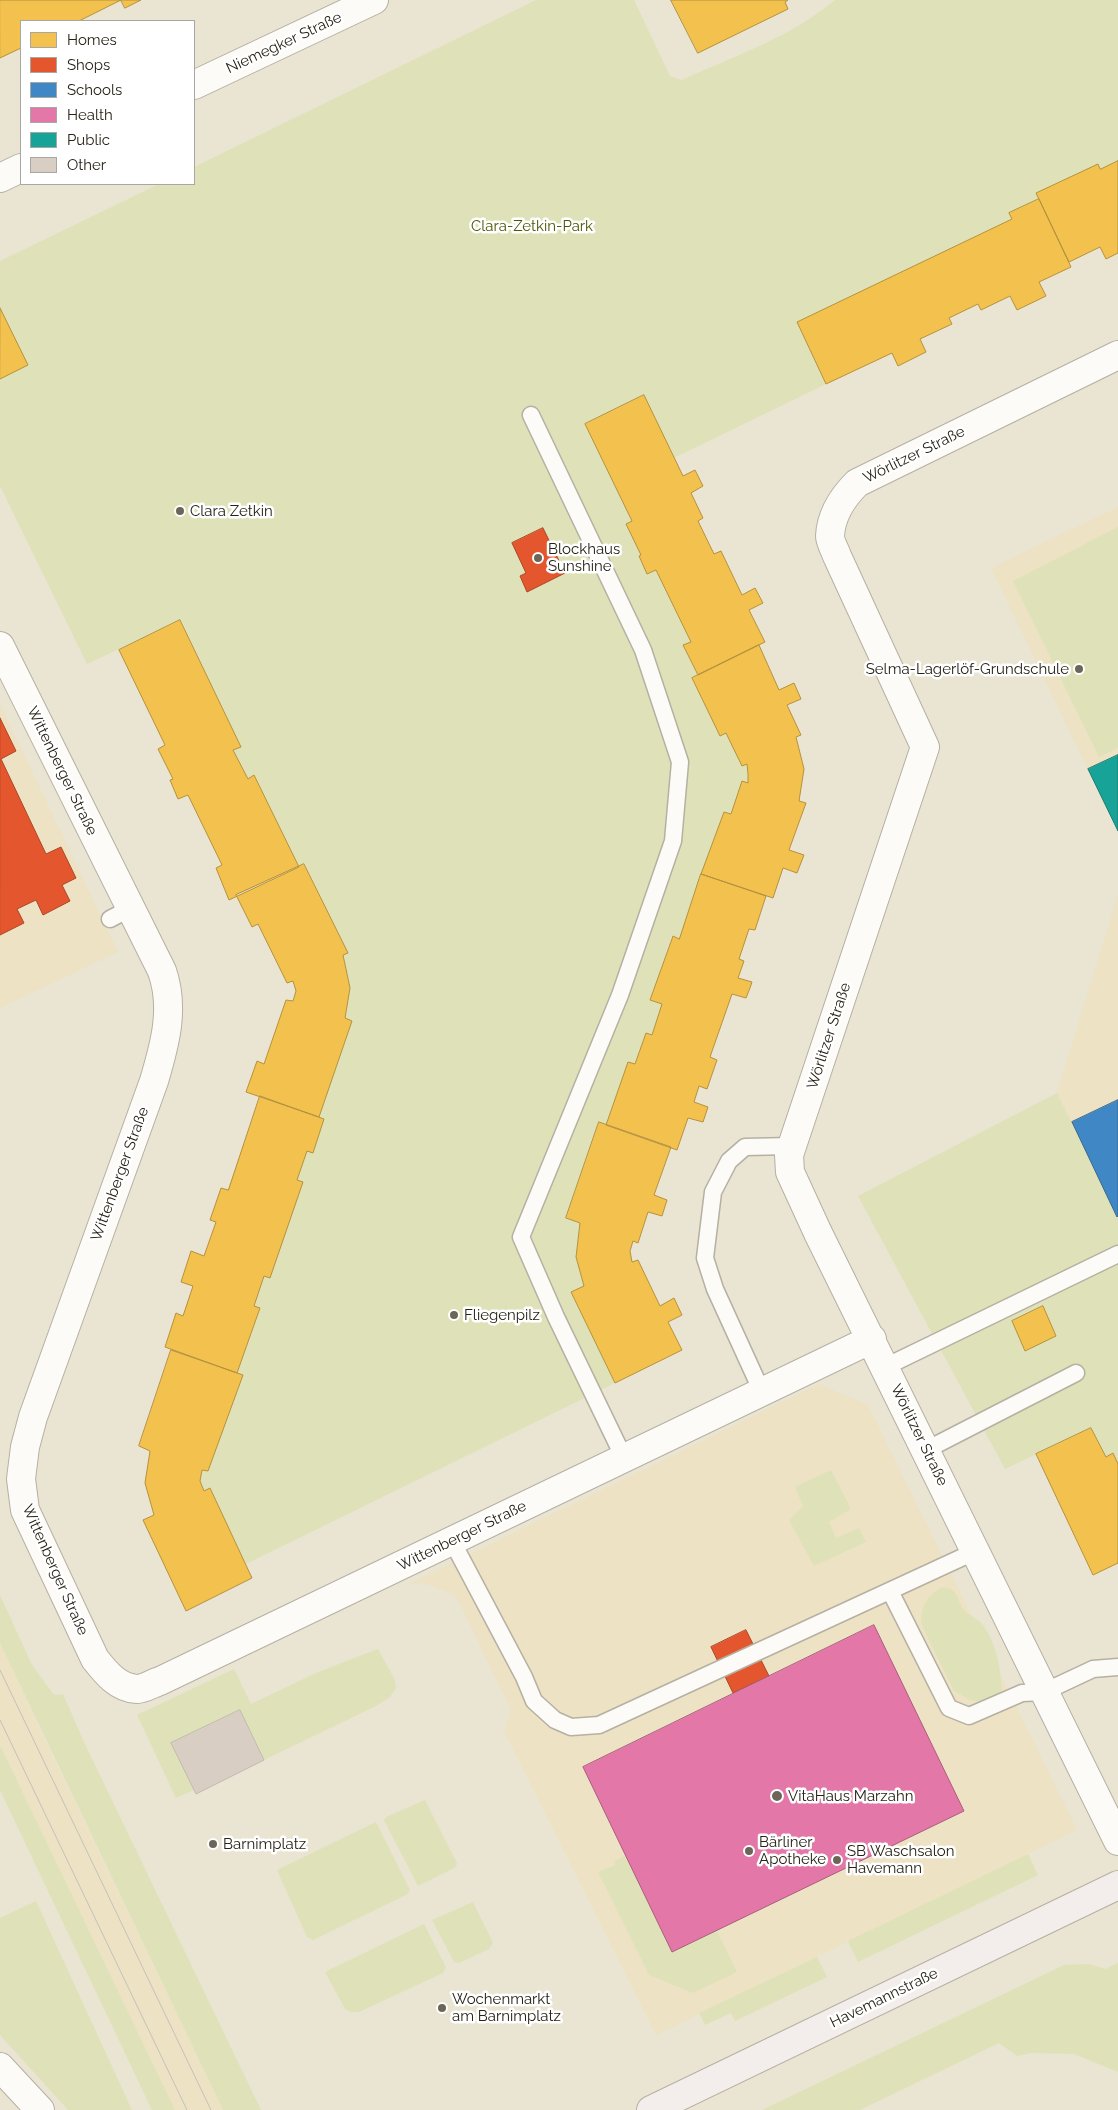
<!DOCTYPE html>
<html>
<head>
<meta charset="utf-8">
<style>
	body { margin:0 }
	#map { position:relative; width:1118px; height:2110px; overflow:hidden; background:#eae4d2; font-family:Raleway,sans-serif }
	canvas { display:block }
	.legend { position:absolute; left:20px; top:20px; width:175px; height:165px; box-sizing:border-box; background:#fff; border:1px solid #a8a7a2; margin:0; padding:6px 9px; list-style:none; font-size:15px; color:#262216 }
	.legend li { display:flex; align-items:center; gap:10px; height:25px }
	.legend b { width:25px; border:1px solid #a8a7a2 }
</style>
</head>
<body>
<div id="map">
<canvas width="1118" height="2110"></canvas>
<ul class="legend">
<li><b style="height:14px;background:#f2c14e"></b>Homes</li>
<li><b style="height:14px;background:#e4572e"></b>Shops</li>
<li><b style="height:14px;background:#3f88c5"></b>Schools</li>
<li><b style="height:14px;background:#e377a8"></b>Health</li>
<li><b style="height:14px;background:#17a398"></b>Public</li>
<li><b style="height:14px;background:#d8cec4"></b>Other</li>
</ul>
</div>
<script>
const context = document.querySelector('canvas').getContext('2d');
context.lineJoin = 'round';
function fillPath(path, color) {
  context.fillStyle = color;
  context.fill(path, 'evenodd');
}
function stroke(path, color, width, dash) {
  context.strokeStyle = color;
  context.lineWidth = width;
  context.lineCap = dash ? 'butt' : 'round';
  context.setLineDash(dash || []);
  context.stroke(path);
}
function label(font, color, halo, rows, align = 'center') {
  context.font = font + ' Raleway,sans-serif';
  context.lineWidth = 5;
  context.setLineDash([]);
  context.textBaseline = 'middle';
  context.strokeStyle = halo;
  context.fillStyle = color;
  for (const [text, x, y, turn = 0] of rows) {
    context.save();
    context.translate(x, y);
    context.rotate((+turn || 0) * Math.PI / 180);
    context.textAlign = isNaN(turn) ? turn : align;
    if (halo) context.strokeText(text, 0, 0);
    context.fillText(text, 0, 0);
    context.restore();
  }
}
fillPath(new Path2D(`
	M1118 507V832L991 568Z
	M0 704 118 952 0 1008Z
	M1118 894V1216L1117 1217 1057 1093Z
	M819 1384 868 1405 1077 1830 656 2035 504 1731 511 1710 457 1598 450 1593 424 1583 407 1585Z
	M0 1643 53 1757 223 2110H175L0 1745Z`), '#ede2c4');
fillPath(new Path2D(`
	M536 0H634L670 76 681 80C733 57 791 37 835 0H1118V161L1100 169 1098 164 1039 199 1012 219 797 322 826 384 674 458 644 396 585 424 632 521 641 555 639 557 647 574 656 570 691 642 683 646 698 675 692 679 720 736 726 733 742 765 747 764 748 783 742 782 731 814 724 812 679 939 672 936 650 1000 662 1004 652 1035 646 1033 635 1064 628 1062 606 1125 599 1122 566 1218 580 1223 576 1257 584 1286 571 1292 615 1383 246 1564 210 1489 204 1491 200 1481 202 1470 208 1471 243 1375 237 1373 260 1309 254 1306 264 1276 302 1182 297 1180 307 1151 313 1153 324 1119 319 1117 352 1021 345 1018 350 988 343 955 347 952 305 864 299 867 254 775 248 779 233 750 240 746 181 620 87 664 0 486V261L159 184H194V167Z
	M1118 527V748L1099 757 1013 581Z
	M1057 1093 1118 1216V1464L1113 1453 1106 1457 1091 1428 1005 1469 858 1196Z
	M831 1470 851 1509 829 1522 836 1538 859 1528 866 1542 814 1566 789 1520 803 1506 795 1487Z
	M942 1587C961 1589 955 1600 965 1611 969 1616 979 1619 983 1625 997 1645 1001 1670 1002 1693L995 1700 983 1702 970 1700 954 1691 922 1626C919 1607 927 1596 942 1587Z
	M0 1595 32 1665 54 1695 63 1694 84 1742 261 2110H223L0 1643Z
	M378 1649 395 1680 396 1688 390 1697 376 1706 264 1760 240 1710 172 1743 194 1790 176 1798 137 1715 234 1669 251 1704 318 1672Z
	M0 1745 175 2110H152L0 1790Z
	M425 1800 457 1863 456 1867 418 1886 384 1820 386 1817Z
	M376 1822 410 1890 408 1894 313 1940 307 1937 277 1870Z
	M1028 1854 1038 1875 858 1962 848 1941Z
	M626 1855 672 1952 717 1931 737 1972 693 1993 649 1975 598 1872 615 1865 614 1861Z
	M36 1901 132 2110H68L0 2035V1918Z
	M473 1902 493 1943 489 1949 459 1963 454 1962 432 1920Z
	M424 1924 446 1967 443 1973 359 2012H351L345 2009 325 1972Z
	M817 1957 827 1977 735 2021 731 2013 705 2025 699 2013Z
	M1118 1963V2072L1074 2054 1031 2053 1017 2056 999 2043 860 2110H762L1064 1965 1089 1964 1105 1969Z`), '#dfe2b8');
const homes = new Path2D(`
	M0 0H121L79 21H21V48L0 58Z
	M121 0H141L125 8Z
	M671 0H788L785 2 788 9 698 53Z
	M1118 161V253L1106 259 1100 247 1069 262 1036 193 1098 164 1100 169Z
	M1039 199 1071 267 1039 282 1046 296 1017 310 1010 296 981 310 978 304 949 318 952 324 920 339 926 352 898 366 892 353 826 384 797 322 1012 219 1009 213Z
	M0 308 28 365 0 379Z
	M644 395 683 476 695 470 703 486 691 493 703 518 698 521 714 554 721 551 742 595 755 588 763 603 749 610 765 642 698 675 683 645 691 642 656 570 647 574 639 556 641 555 626 524 632 521 585 424Z
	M180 620 241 747 233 750 248 779 254 775 299 867 229 900 216 868 222 865 188 795 178 799 170 780 173 779 158 749 165 745 119 650Z
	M759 645 779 690 794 683 801 699 787 705 801 735 796 737 804 769 799 801 806 803 789 850 804 855 797 873 783 868 773 898 701 874 724 812 731 814 742 781 748 783V774L747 764 742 766 726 733 720 736 692 678Z
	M304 864 348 953 343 955 350 988 345 1018 352 1021 319 1117 246 1092 257 1061 264 1064 286 1000 293 1001 296 991 293 981 287 983 258 924 252 927 236 895Z
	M701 874 766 896 755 930 749 929 739 959 744 961 738 978 752 982 750 988 746 998 732 994 710 1057 717 1060 707 1089 699 1086 694 1102 708 1107 703 1122 688 1118 677 1150 606 1125 628 1062 635 1064 646 1033 652 1035 662 1004 650 1000 673 936 679 939Z
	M260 1096 324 1119 313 1153 307 1151 297 1180 303 1182 270 1278 264 1276 254 1306 260 1308 237 1373 165 1347 176 1313 183 1316 193 1286 181 1282 191 1251 204 1256 216 1222 210 1220 221 1188 228 1190Z
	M599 1122 671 1147 654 1195 667 1200 662 1216 648 1212 638 1243 633 1241 630 1251 632 1262 638 1260 660 1306 674 1298 682 1315 668 1322 682 1350 615 1383 571 1292 584 1286 576 1257 580 1223 566 1218Z
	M1043 1306 1056 1336 1025 1351 1012 1321Z
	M171 1350 243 1375 208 1471 202 1470 200 1481 204 1491 210 1488 252 1578 186 1611 143 1520 154 1515 145 1483 150 1451 139 1446Z
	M1091 1428 1106 1457 1113 1453 1118 1464V1563L1093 1575 1036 1454Z`);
fillPath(homes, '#f2c14e');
stroke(homes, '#b5913d', 1);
const shops = new Path2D(`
	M543 528 565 573 527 592 520 576 526 573 512 543Z
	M0 718 16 751 1 759 46 854 61 847 76 878 62 885 70 901 43 915 36 900 17 909 24 923 0 935Z
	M746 1630 769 1676 733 1693 711 1647Z`);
fillPath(shops, '#e4572e');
stroke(shops, '#ab4727', 1);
const schools = new Path2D(`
	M1118 1100V1216L1117 1217 1072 1122Z`);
fillPath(schools, '#3f88c5');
stroke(schools, '#386990', 1);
const health = new Path2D(`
	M874 1625 964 1811 672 1952 583 1767Z`);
fillPath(health, '#e377a8');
stroke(health, '#aa5e7c', 1);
const public = new Path2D(`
	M1118 755V831L1088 769Z`);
fillPath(public, '#17a398');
stroke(public, '#1c7c71', 1);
const building = new Path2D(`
	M240 1710 264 1760 196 1794 171 1743Z`);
fillPath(building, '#d8cec4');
stroke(building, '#c2b9ae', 1);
const service = new Path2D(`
	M531 415 643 650 680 762 673 841 620 995 521 1237 556 1317 624 1458
	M110 919 129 909
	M885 1367 1118 1254
	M762 1392 715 1289 705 1258 713 1192 729 1161 745 1147 792 1146
	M926 1450 1076 1373
	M452 1541 524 1677 534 1701 555 1720 571 1727 599 1725 976 1551
	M890 1591 949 1708 969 1716 1022 1693 1044 1692 1093 1669 1118 1667`);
const minor = new Path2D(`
	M194 85 374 0
	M0 178 21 168
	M1118 355 857 483C843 497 831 516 830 536 830 542 835 550 837 556L925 747 789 1155 790 1172 818 1233 1118 1841
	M0 646 162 971C175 1008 165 1044 154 1081L33 1417 25 1447 21 1479 25 1510 95 1659C106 1673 118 1688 137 1689 144 1689 153 1683 160 1681L872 1339
	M0 2067 40 2110`);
const secondary = new Path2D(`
	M651 2110 1118 1885`);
stroke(service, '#b5b0a2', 19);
stroke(minor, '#b5b0a2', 30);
stroke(secondary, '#b5b0a2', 30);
stroke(service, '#fcfbf8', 16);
stroke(minor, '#fcfbf8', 28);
stroke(secondary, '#f3eeec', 28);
stroke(new Path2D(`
	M0 1670 211 2110
	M0 1720 187 2110`), '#c3c1bc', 1);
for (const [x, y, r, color] of [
	[180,511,5,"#6b6658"],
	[538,558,5,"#6b6658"],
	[1079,669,5,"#6b6658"],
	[454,1315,5,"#6b6658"],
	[777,1796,6,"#6b6658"],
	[213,1844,5,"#6b6658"],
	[749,1851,5,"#6b6658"],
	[837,1860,5,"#6b6658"],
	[442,2008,5,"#6b6658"]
]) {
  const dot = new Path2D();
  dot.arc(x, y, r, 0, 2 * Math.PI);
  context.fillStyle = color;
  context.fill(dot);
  stroke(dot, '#fff', 2);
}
label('15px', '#262216', '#fff', [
	["Niemegker Straße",284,43,-25],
	["Wörlitzer Straße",914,455,-26],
	["Wittenberger Straße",62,771,64],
	["Wörlitzer Straße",829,1036,-72],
	["Wittenberger Straße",120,1174,-70],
	["Wörlitzer Straße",919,1435,64],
	["Wittenberger Straße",462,1536,-26],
	["Wittenberger Straße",55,1570,66],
	["Havemannstraße",884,1998,-26]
]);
label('15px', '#4e5606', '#fff', [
	["Clara-Zetkin-Park",532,226]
]);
label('15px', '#262216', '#fff', [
	["Clara Zetkin",190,511],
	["Blockhaus",548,549],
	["Sunshine",548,566],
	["Selma-Lagerlöf-Grundschule",1069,669,"right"],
	["Fliegenpilz",464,1315],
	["VitaHaus Marzahn",788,1796],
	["Bärliner",759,1842],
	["Apotheke",759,1859],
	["Barnimplatz",223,1844],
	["SB Waschsalon",847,1851],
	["Havemann",847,1868],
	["Wochenmarkt",452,1999],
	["am Barnimplatz",452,2016]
], 'left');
</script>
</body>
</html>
